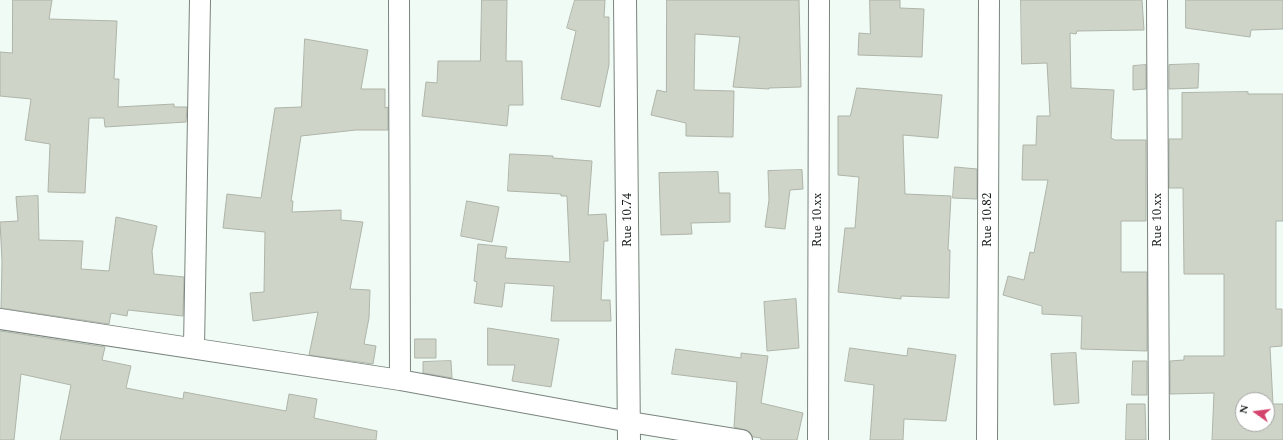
<!DOCTYPE html>
<html>
<head>
<meta charset="utf-8">
<style>
	body { margin:0 }
	#map { position:relative; width:1283px; height:440px; overflow:hidden; background:#effbf4; font-family:Spectral,serif }
	canvas { display:block }
	.north { position:absolute; left:1235px; top:392px; width:40px; height:40px; box-sizing:border-box; background:#fff; border:1px solid #a3a5a4; border-radius:50%; rotate:284deg; font-size:11px; font-weight:700; line-height:16px; text-align:center; color:#1a1e1c }
	.north::after { content:''; display:block; margin:auto; width:14px; height:18px; background:#d3446d; clip-path:polygon(50% 0,100% 100%,50% 72%,0 100%) }
</style>
</head>
<body>
<div id="map">
<canvas width="1283" height="440"></canvas>
<div class="north">N</div>
</div>
<script>
const context = document.querySelector('canvas').getContext('2d');
context.lineJoin = 'round';
function fillPath(path, color) {
  context.fillStyle = color;
  context.fill(path, 'evenodd');
}
function stroke(path, color, width, dash) {
  context.strokeStyle = color;
  context.lineWidth = width;
  context.lineCap = dash ? 'butt' : 'round';
  context.setLineDash(dash || []);
  context.stroke(path);
}
function label(font, color, halo, rows, align = 'center') {
  context.font = font + ' Spectral,serif';
  context.lineWidth = 3;
  context.setLineDash([]);
  context.textBaseline = 'middle';
  context.strokeStyle = halo;
  context.fillStyle = color;
  for (const [text, x, y, turn = 0] of rows) {
    context.save();
    context.translate(x, y);
    context.rotate((+turn || 0) * Math.PI / 180);
    context.textAlign = isNaN(turn) ? turn : align;
    if (halo) context.strokeText(text, 0, 0);
    context.fillText(text, 0, 0);
    context.restore();
  }
}
const building = new Path2D(`
	M13 0H52L49 19 117 21 114 79H119L118 107 174 104V107H187L186 122 105 127 104 118H89L85 193 48 192 50 144 25 140 31 99 0 96V52L12 53Z
	M482 0H507L506 61H522L523 105H509L507 126 422 116 426 82 437 83 438 61H480Z
	M575 0H605L604 17H609V65L600 107 561 99 576 31 567 28Z
	M667 0H799L801 87 769 88V89L733 87 740 37 695 34 694 90 734 91 733 137 686 136V123L651 115 657 90 666 92Z
	M870 0H900V8L924 9 922 57 858 55 859 33 870 34Z
	M1021 0H1142L1144 30 1077 31 1076 34 1070 33 1071 88 1114 90 1111 138 1115 140H1146V221H1121V272H1147V351L1081 349 1082 316 1042 314V306L1003 295 1008 276 1024 280 1030 252 1034 253 1048 180H1022L1023 145H1036L1037 116H1050L1047 63 1022 64Z
	M1186 0H1283V29L1251 30 1250 37 1186 28Z
	M305 39 368 50 361 89H385V108L388 107V130H356L301 136 291 201H293L292 212 341 210V220L363 222 350 289 370 290 369 318 364 344 376 346 373 364 309 355 318 312 253 321 250 293 264 292 265 232 223 228 227 194 261 198 275 108 301 107Z
	M1199 64 1198 88 1169 89V65Z
	M1146 65V89L1133 90V66Z
	M857 88 942 95 938 138 903 135 905 194 951 196 948 250H950L949 298 901 296V299L838 292 845 228H855L859 177 838 175V116H850Z
	M1248 92V94H1283V221H1276V309H1282V346L1270 347 1273 404H1283V440H1212L1214 393 1170 394V361L1184 360V356H1224V274H1184L1183 188H1169V139H1182V93ZM1243 400H1267V424H1243Z
	M510 154 553 156V158L592 161 588 215 606 214 608 241H604L601 300H610L611 321H551L554 286 505 283 502 307 474 303 477 282 474 281 478 244 507 247 505 258 570 262 567 196H561V194L508 191Z
	M955 167 977 169V199L953 198Z
	M802 170 803 189 790 190 785 229 765 227 769 200 768 171Z
	M718 172 719 193H730V222L691 223 692 234 661 235 659 173Z
	M38 196 39 240 83 241 81 269 109 271 116 217 157 226 152 251 154 274 184 277 183 316 128 310 127 316 111 313 109 324 1 308 2 261 0 222 18 221 16 197Z
	M467 201 499 207 492 242 461 236Z
	M796 299 799 348 767 351 764 302Z
	M488 328 559 339 551 387 512 381 515 365H488Z
	M0 331 105 347 102 360 131 366 126 388 183 399 184 392 286 411 289 394 317 399 314 418 377 431 376 440H60L71 385 21 374 14 440H0Z
	M415 339H436V358H415Z
	M850 348 907 356 908 348 956 355 946 421 904 419 903 440H870L874 385 845 381Z
	M676 349 741 358V353L768 356 761 403 803 413 797 440H761V438L753 437 749 431 734 427 737 382 672 374Z
	M1076 353 1079 403 1054 405 1051 354Z
	M451 361 452 378 423 373V362Z
	M1133 361H1147V395H1132Z
	M1127 404H1145L1146 440H1126Z`);
fillPath(building, '#ced4c8');
stroke(building, '#afb4a9', 1);
const minor = new Path2D(`
	M399 0 400 380
	M1157 0 1159 440
	M0 319 400 380 630 422 742 440
	M194 347 200 0
	M818 440 819 0
	M987 440 989 0`);
const secondary = new Path2D(`
	M625 0 629 440`);
stroke(minor, '#7a857e', 22);
stroke(secondary, '#7a857e', 24);
stroke(minor, '#fff', 20);
stroke(secondary, '#fff', 22);
label('13px', '#1a1e1c', '#fff', [
	["Rue 10.74",628,220,-90],
	["Rue 10.xx",818,220,-90],
	["Rue 10.82",988,220,-90],
	["Rue 10.xx",1158,220,-90]
]);
</script>
</body>
</html>
